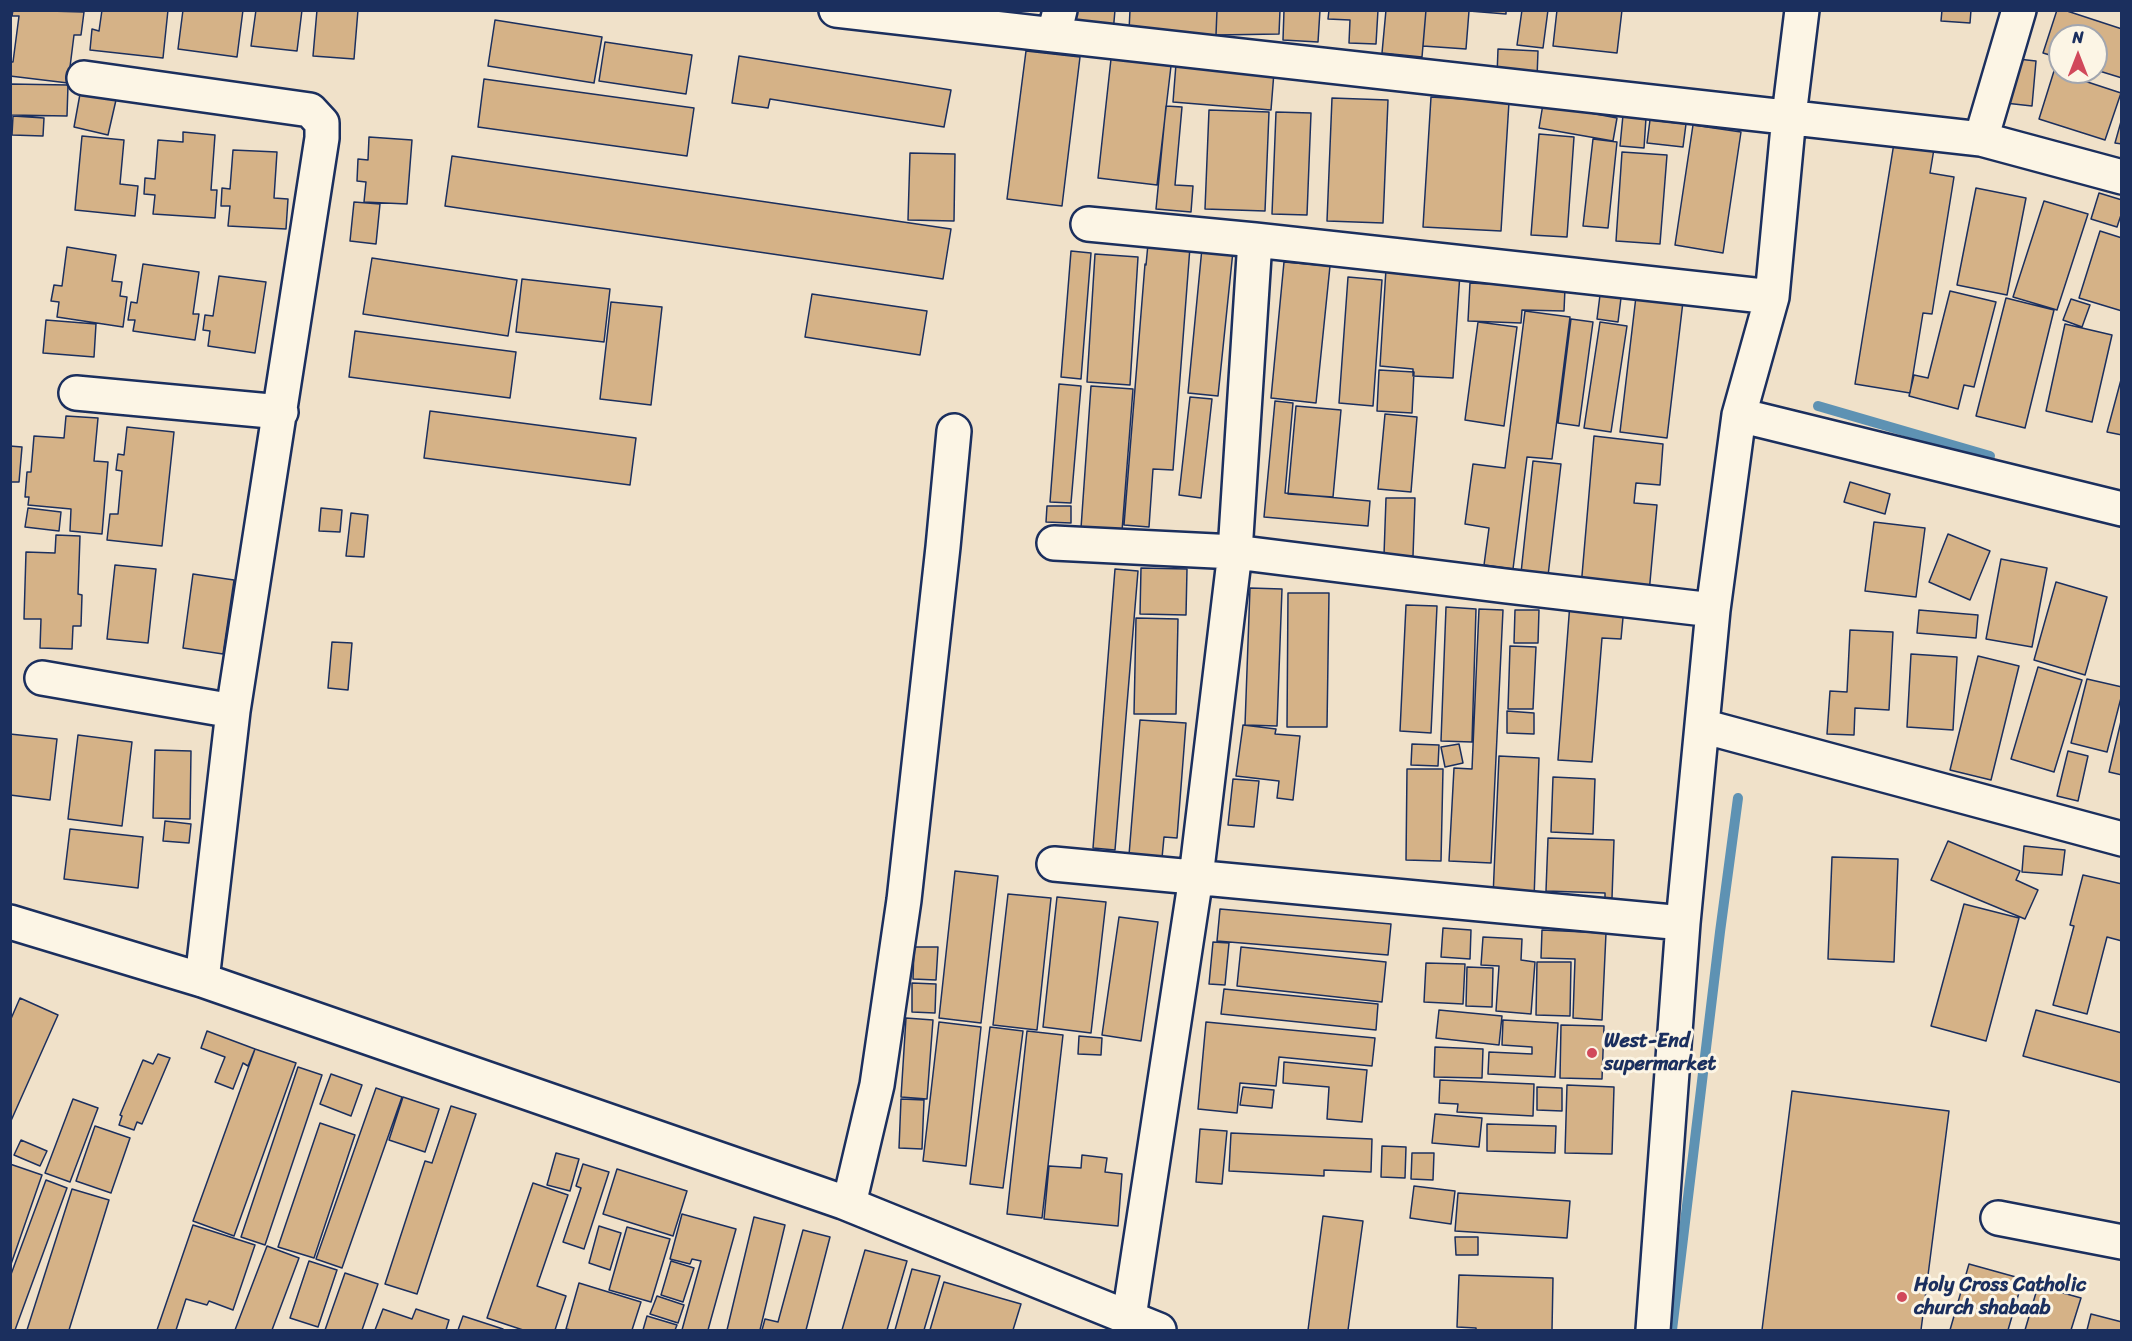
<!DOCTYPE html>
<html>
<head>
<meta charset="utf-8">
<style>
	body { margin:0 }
	#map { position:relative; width:2132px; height:1341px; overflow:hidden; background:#f0e1c9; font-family:Sriracha,sans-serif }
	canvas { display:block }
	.frame { position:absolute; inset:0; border:12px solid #1b2f5e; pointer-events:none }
	.north { position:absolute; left:2048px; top:24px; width:60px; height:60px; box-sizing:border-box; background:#fcf5e5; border:2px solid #a2a6af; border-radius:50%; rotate:0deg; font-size:16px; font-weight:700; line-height:24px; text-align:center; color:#1b2f5e }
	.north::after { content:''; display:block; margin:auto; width:21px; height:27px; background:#d1495b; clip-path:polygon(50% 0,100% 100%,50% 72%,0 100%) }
</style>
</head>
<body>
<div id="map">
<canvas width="2132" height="1341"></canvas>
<div class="frame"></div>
<div class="north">N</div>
</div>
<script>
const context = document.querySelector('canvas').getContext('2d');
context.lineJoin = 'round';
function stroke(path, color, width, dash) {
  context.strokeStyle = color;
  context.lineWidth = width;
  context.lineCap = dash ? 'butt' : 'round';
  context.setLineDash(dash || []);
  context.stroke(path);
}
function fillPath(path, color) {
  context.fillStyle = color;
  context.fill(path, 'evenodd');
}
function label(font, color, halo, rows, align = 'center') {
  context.font = font + ' Sriracha,sans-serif';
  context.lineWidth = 6;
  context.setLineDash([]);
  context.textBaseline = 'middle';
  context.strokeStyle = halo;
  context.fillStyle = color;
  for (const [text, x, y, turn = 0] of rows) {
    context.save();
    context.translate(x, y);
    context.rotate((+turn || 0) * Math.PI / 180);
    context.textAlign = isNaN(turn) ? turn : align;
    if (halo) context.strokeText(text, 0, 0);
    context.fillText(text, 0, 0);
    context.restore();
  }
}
stroke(new Path2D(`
	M1818 406 1990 456
	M1672 1330 1720 932 1738 798`), '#5e92b3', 10);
const building = new Path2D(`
	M13 10 84 12 81 35H74L68 83 10 76V62H13L19 16H12Z
	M102 10H168L163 58 90 50 92 29 99 31Z
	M183 10H243L237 57 178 49Z
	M256 10H302L297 51 251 46Z
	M317 10H358L354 59 313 56Z
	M1065 10H1115L1113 33 1064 28Z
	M1130 10H1217L1216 35 1129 31Z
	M1217 10H1280L1279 34 1216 35Z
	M1284 10H1320L1318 42 1283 40Z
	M1329 10H1378L1376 44 1349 43 1350 20 1328 19Z
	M1386 10H1426L1422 57 1382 53Z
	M1426 10H1506V14L1469 11 1466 49 1423 46Z
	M1522 10H1548L1543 48 1517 45Z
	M1557 10H1622L1617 53 1553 46Z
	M1942 10H1971L1970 23 1941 21Z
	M2057 10H2064L2122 29V78L2096 70V36H2060V58L2043 53Z
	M495 20 602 37 594 83 488 66Z
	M605 42 692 55 686 94 599 81Z
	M1498 49 1538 51 1537 78 1497 76Z
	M1026 51 1080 57 1062 206 1007 199Z
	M739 56 951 90 944 127 770 99 768 108 732 103Z
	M2009 58 2036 61 2032 106 2005 103Z
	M1111 59 1171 66 1157 185 1098 178Z
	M1176 64 1274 72 1271 110 1173 102Z
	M2054 71 2121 93 2105 140 2039 119Z
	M484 79 694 108 687 156 478 127Z
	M10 84 68 85 67 116 10 115Z
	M80 94 116 100 108 135 74 127Z
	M1431 97 1509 102 1501 231 1423 227Z
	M1332 98 1388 100 1383 223 1327 221Z
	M1543 104 1617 118 1613 141 1539 128Z
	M1166 106 1182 107 1175 185 1193 186 1191 212 1156 209Z
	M1209 110 1269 112 1265 211 1205 209Z
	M1276 112 1311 113 1307 215 1272 214Z
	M1623 115 1646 118 1644 148 1620 146Z
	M13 116 44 118 43 136 12 135Z
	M2122 118V144L2115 143Z
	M1650 120 1686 124 1683 147 1647 143Z
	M1693 125 1741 132 1723 253 1675 245Z
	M183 132 215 135 211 190H217L215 218 153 214 155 195 144 194 145 178 155 179 158 140 183 142Z
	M1539 134 1574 137 1567 237 1531 235Z
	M82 136 124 140 120 184 138 186 135 216 75 210Z
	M369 137 412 140 407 204 364 202 366 182 357 181 358 159 368 160Z
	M1593 139 1617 142 1608 228 1583 226Z
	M1894 143 1934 149 1930 173 1954 177 1932 314 1923 313 1910 393 1855 384Z
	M233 150 277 152 274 198 288 199 286 229 228 226 230 206H221L222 188 230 189Z
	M1622 152 1667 155 1660 244 1616 241Z
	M910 153 955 154 954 221 908 220Z
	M452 156 951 229 943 279 445 206Z
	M1976 188 2026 198 2007 295 1957 285Z
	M2099 193 2122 200V212L2117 227 2091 219Z
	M2044 201 2088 214 2057 310 2013 297Z
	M354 202 380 204 376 244 350 241Z
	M2100 231 2122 238V311L2079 298Z
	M1148 244 1190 247 1173 470 1153 469 1149 527 1124 525 1145 264 1146 265Z
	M67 247 116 255 112 281 122 282 120 296 127 297 123 327 57 317 59 302 51 301 54 285 62 286Z
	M1202 248 1233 251 1218 396 1188 393Z
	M1071 251 1091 253 1081 379 1061 377Z
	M1095 254 1138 257 1130 385 1087 382Z
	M372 258 517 280 508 336 363 314Z
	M1284 262 1330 266 1316 403 1271 398Z
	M143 264 199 272 193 314H199L195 340 133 331 135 320H128L131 302 137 303Z
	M1386 269 1460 273 1453 378 1413 376V369L1380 366Z
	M219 276 266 282 255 353 208 346 210 331 203 330 205 315 213 316Z
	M1348 277 1382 280 1373 406 1339 403Z
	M522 279 610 289 604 342 516 332Z
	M1470 283 1565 288 1564 311 1522 310 1521 323 1468 321Z
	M1601 287 1622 290 1618 322 1597 319Z
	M1637 288 1684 293 1667 438 1620 432Z
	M1950 291 1996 302 1974 387 1964 385 1958 409 1909 396 1914 375 1928 378Z
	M812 294 927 311 920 355 805 337Z
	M2006 298 2054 310 2025 428 1976 416Z
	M2071 299 2090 305 2082 327 2063 320Z
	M611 302 662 307 651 405 600 399Z
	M1525 311 1570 317 1552 459 1527 457 1513 569 1484 565 1489 528 1465 524 1473 464 1505 468Z
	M1571 319 1593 322 1579 426 1558 423Z
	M46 320 96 324 94 357 43 353Z
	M1478 322 1517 327 1504 426 1465 420Z
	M1600 322 1627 326 1611 432 1584 428Z
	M2065 324 2112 335 2092 422 2046 411Z
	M355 331 516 352 510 398 349 377Z
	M1379 370 1414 372 1412 413 1377 411Z
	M2122 376V435L2107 432Z
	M1059 384 1081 386 1071 503 1050 502Z
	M1091 386 1133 389 1122 531 1081 528Z
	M1190 397 1212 399 1201 498 1179 495Z
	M1275 401 1293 403 1285 493 1370 501 1368 526 1264 517Z
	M1296 406 1341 410 1333 497 1288 494Z
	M430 411 636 438 630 485 424 458Z
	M1385 414 1417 417 1411 492 1378 489Z
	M66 416 98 418 94 461 108 462 102 534 70 531 71 509 28 505 29 497H25L27 472H31L34 436 64 438Z
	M127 427 174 432 162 546 107 540 110 514H118L122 471 116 470 118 454 124 455Z
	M1594 436 1663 444 1660 485 1636 483 1634 503 1657 505 1649 593 1581 587Z
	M10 446 22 447 19 482H10Z
	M1533 461 1561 464 1548 576 1521 573Z
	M1850 482 1890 494 1885 514 1844 502Z
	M1386 498H1415L1413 556 1384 555Z
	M1047 506H1071V523L1046 522Z
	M28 508 61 512 59 531 25 527Z
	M321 508 342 510 340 532 319 531Z
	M351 513 368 515 364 557 346 556Z
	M1874 522 1925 528 1916 597 1865 591Z
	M1948 534 1990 551 1970 600 1929 582Z
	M56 535 80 536 78 594 82 595 81 626H73L72 649 40 648 41 619H24L26 552 55 553Z
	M2001 559 2047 568 2032 647 1986 639Z
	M115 565 156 569 148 643 107 639Z
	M1141 568 1187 569 1186 615 1140 614Z
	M1115 569 1138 571 1115 850 1093 848Z
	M193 574 234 580 223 654 183 648Z
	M2056 582 2107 597 2085 675 2034 660Z
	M1250 588 1282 589 1277 726 1245 725Z
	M1288 593H1329L1327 727H1287Z
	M1570 603 1624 607 1621 639 1602 638 1592 762 1558 760Z
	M1406 605 1437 606 1431 733 1400 731Z
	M1446 607 1476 609 1472 742 1441 741Z
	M1479 609 1503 610 1491 863 1449 861 1454 768 1472 769Z
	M1515 610H1539L1538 643H1514Z
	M1919 610 1978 615 1976 638 1917 633Z
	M1136 618 1178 619 1176 714H1134Z
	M1850 630 1893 632 1889 710 1855 708 1854 735 1827 734 1830 691 1847 692Z
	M332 642 352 643 348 690 328 688Z
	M1510 646 1536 647 1533 709H1508Z
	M1911 654 1957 657 1953 730 1907 727Z
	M1978 656 2019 666 1991 780 1950 770Z
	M2038 667 2082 680 2054 772 2011 759Z
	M2087 679 2122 687V694L2107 752 2071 743Z
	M1507 711 1534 713V734L1507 733Z
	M2122 717V775L2109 772Z
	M1140 720 1186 723 1177 838 1164 837 1162 858 1129 855Z
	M1243 725 1276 729 1275 734 1300 736 1293 800 1277 798 1279 781 1236 776Z
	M10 734 57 739 50 800 10 795Z
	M78 735 132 742 122 826 68 819Z
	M1412 744 1439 745 1438 766 1411 765Z
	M1459 744 1463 763 1445 767 1441 747Z
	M155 750 191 751 190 819 153 818Z
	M2068 751 2088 756 2078 801 2057 796Z
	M1499 756 1539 758 1534 899 1493 897Z
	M1407 769H1443L1441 861 1406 860Z
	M1553 777 1595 779 1593 834 1551 832Z
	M1233 779 1259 781 1254 827 1228 825Z
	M165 821 191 824 189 843 163 841Z
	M70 829 143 837 138 888 64 879Z
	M1548 838 1614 840 1612 898H1605V893L1546 891Z
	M1948 841 2020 871 2016 880 2038 890 2025 919 1931 880Z
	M2024 846 2065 850 2062 875 2022 872Z
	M1832 857 1898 859 1894 962 1828 959Z
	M955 871 998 876 981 1023 939 1018Z
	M2083 875 2122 884V941L2107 937 2087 1014 2053 1005 2074 926 2070 925Z
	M1008 894 1051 898 1037 1030 993 1025Z
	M1057 897 1106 902 1091 1033 1043 1027Z
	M1964 904 2019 918 1986 1041 1931 1026Z
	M1220 909 1391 924 1388 955 1217 941Z
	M1119 917 1158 922 1141 1041 1102 1035Z
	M1443 928 1471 930 1470 959 1441 957Z
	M1542 930 1606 933 1602 1020 1573 1018 1575 959 1541 958Z
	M1483 937 1522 939 1521 960 1535 962 1531 1014 1496 1011 1499 966 1481 965Z
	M1213 942 1229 943 1225 985 1209 984Z
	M914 947H938L936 980 913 979Z
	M1241 947 1386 962 1382 1002 1237 986Z
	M1537 962H1571L1570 1016 1536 1015Z
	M1426 963 1465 964 1463 1004 1424 1002Z
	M1467 967 1493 968 1492 1007 1466 1006Z
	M912 983 936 984 935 1013 912 1012Z
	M1224 989 1378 1004 1376 1030 1221 1014Z
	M20 998 58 1015 10 1123V1021Z
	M1439 1010 1502 1016 1499 1045 1436 1038Z
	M2036 1010 2122 1033V1083L2023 1056Z
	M906 1018 933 1020 927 1099 901 1097Z
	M1503 1020 1558 1023 1555 1077 1488 1074 1489 1052 1532 1054V1047L1502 1045Z
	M939 1022 981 1027 966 1166 923 1161Z
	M1206 1022 1375 1038 1372 1066 1279 1057 1276 1086 1240 1083 1237 1113 1198 1109Z
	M1561 1025 1604 1026 1602 1079 1560 1078Z
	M990 1027 1023 1031 1003 1188 970 1184Z
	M207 1031 255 1049 248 1066 243 1063 233 1089 215 1082 225 1057 201 1048Z
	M1027 1031 1063 1035 1042 1218 1007 1214Z
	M1079 1036 1102 1038 1101 1055 1078 1054Z
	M1435 1047 1483 1049 1482 1078 1434 1077Z
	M255 1049 296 1063 234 1236 193 1221Z
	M158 1054 170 1058 142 1124 137 1122 134 1130 119 1125 122 1116 120 1115 143 1060 153 1064Z
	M1284 1062 1367 1070 1362 1122 1327 1119 1329 1087 1283 1083Z
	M298 1067 322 1075 265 1245 241 1237Z
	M331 1074 362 1085 351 1116 320 1104Z
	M1440 1080 1534 1084 1533 1116 1457 1112 1458 1104 1439 1103Z
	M1567 1085 1614 1087 1612 1154 1565 1153Z
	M1243 1087 1274 1090 1272 1108 1240 1105Z
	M1537 1087 1562 1088V1111L1537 1110Z
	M376 1088 402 1097 342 1268 316 1259Z
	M1792 1091 1949 1111 1921 1330H1762Z
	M403 1097 439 1109 425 1152 389 1140Z
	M73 1099 98 1108 70 1182 45 1173Z
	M901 1099 924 1100 922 1149 899 1148Z
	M451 1106 476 1114 417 1294 385 1284 425 1161 432 1163Z
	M1435 1114 1482 1118 1479 1147 1432 1143Z
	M320 1123 355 1135 314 1258 278 1247Z
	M1487 1124 1556 1126 1555 1153 1487 1151Z
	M95 1126 130 1138 111 1193 76 1181Z
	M1200 1129 1227 1131 1222 1184 1196 1182Z
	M1231 1133 1372 1139 1371 1172 1324 1170V1176L1229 1171Z
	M21 1140 47 1151 40 1166 14 1155Z
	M1382 1146 1406 1147 1405 1178 1381 1177Z
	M556 1153 579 1159 570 1191 547 1185Z
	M1412 1153H1434L1433 1180 1411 1179Z
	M1082 1155 1107 1158 1105 1172 1122 1174 1118 1226 1044 1219 1049 1166 1081 1168Z
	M10 1164 42 1175 10 1267Z
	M583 1164 609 1172 584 1249 563 1242 581 1188 576 1186Z
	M617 1169 687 1191 673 1236 603 1214Z
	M46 1180 67 1188 15 1330H10V1277Z
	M533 1183 568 1195 537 1286 566 1296 555 1330H523L487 1318Z
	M1414 1186 1455 1191 1451 1224 1410 1218Z
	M72 1189 109 1200 69 1330H27Z
	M1458 1193 1570 1201 1567 1238 1455 1231Z
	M682 1214 736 1229 708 1330H682L701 1261 692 1259 690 1264 670 1259Z
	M1323 1216 1363 1221 1348 1330H1308Z
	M754 1217 785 1225 760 1330H727Z
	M193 1225 255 1245 233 1310 209 1301 207 1305 186 1299 176 1330H157Z
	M599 1226 621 1233 610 1270 589 1263Z
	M627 1227 670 1239 651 1302 609 1290Z
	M803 1230 830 1237 806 1330H762L765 1319 778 1322Z
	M1455 1237H1478V1255H1456Z
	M267 1246 299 1258 272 1330H235Z
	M865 1250 907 1261 887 1330H842Z
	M309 1261 337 1270 318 1327 290 1318Z
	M671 1261 694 1268 683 1302 661 1295Z
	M1969 1264 2023 1279 2008 1330H1950Z
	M912 1269 940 1276 924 1330H895Z
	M345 1273 378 1284 362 1330H325Z
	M1459 1275 1553 1278 1552 1330H1476V1328L1457 1327Z
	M944 1282 1021 1304 1013 1330H930Z
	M579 1283 641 1302 632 1330H571L566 1329Z
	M2038 1286 2081 1298 2071 1330H2025Z
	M657 1296 684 1305 678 1323 650 1314Z
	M383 1309 412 1319 416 1309 449 1320 446 1330H375Z
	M2091 1314 2122 1322V1330H2087Z
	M463 1316 503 1329V1330H458Z
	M647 1316 677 1325 675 1330H643Z`);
fillPath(building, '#d5b287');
stroke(building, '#1b2f5e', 1.5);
const minor = new Path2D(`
	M836 10 1054 35 1060 10
	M1054 35 1981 139 2122 177
	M84 78 310 110 322 123V138L233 711 202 980
	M1981 139 2019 10
	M1088 224 1255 240 1772 297
	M76 393 281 412
	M1739 415 2122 509
	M1054 543 1235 552 1506 586 1713 610
	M42 678 233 711
	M1702 726 2122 839
	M1054 864 1683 923
	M10 922 202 980 843 1202 1159 1330
	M849 1204 877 1085 904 900 943 547 954 431
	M1998 1218 2122 1242
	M1129 1317 1196 877 1235 552 1255 240
	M1653 1330 1683 923 1713 610 1739 415 1772 297 1789 116 1802 10`);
stroke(minor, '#1b2f5e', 38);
stroke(minor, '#fcf5e5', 33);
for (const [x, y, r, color] of [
	[1592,1053,6,"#d1495b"],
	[1902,1297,6,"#d1495b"]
]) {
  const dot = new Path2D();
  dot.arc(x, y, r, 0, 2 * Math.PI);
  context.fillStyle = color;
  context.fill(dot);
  stroke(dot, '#fcf5e5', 2);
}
label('bold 20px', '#1b2f5e', '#fcf5e5', [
	["West-End",1604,1042],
	["supermarket",1604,1065],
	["Holy Cross Catholic",1914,1286],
	["church shabaab",1914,1309]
], 'left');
</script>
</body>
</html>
